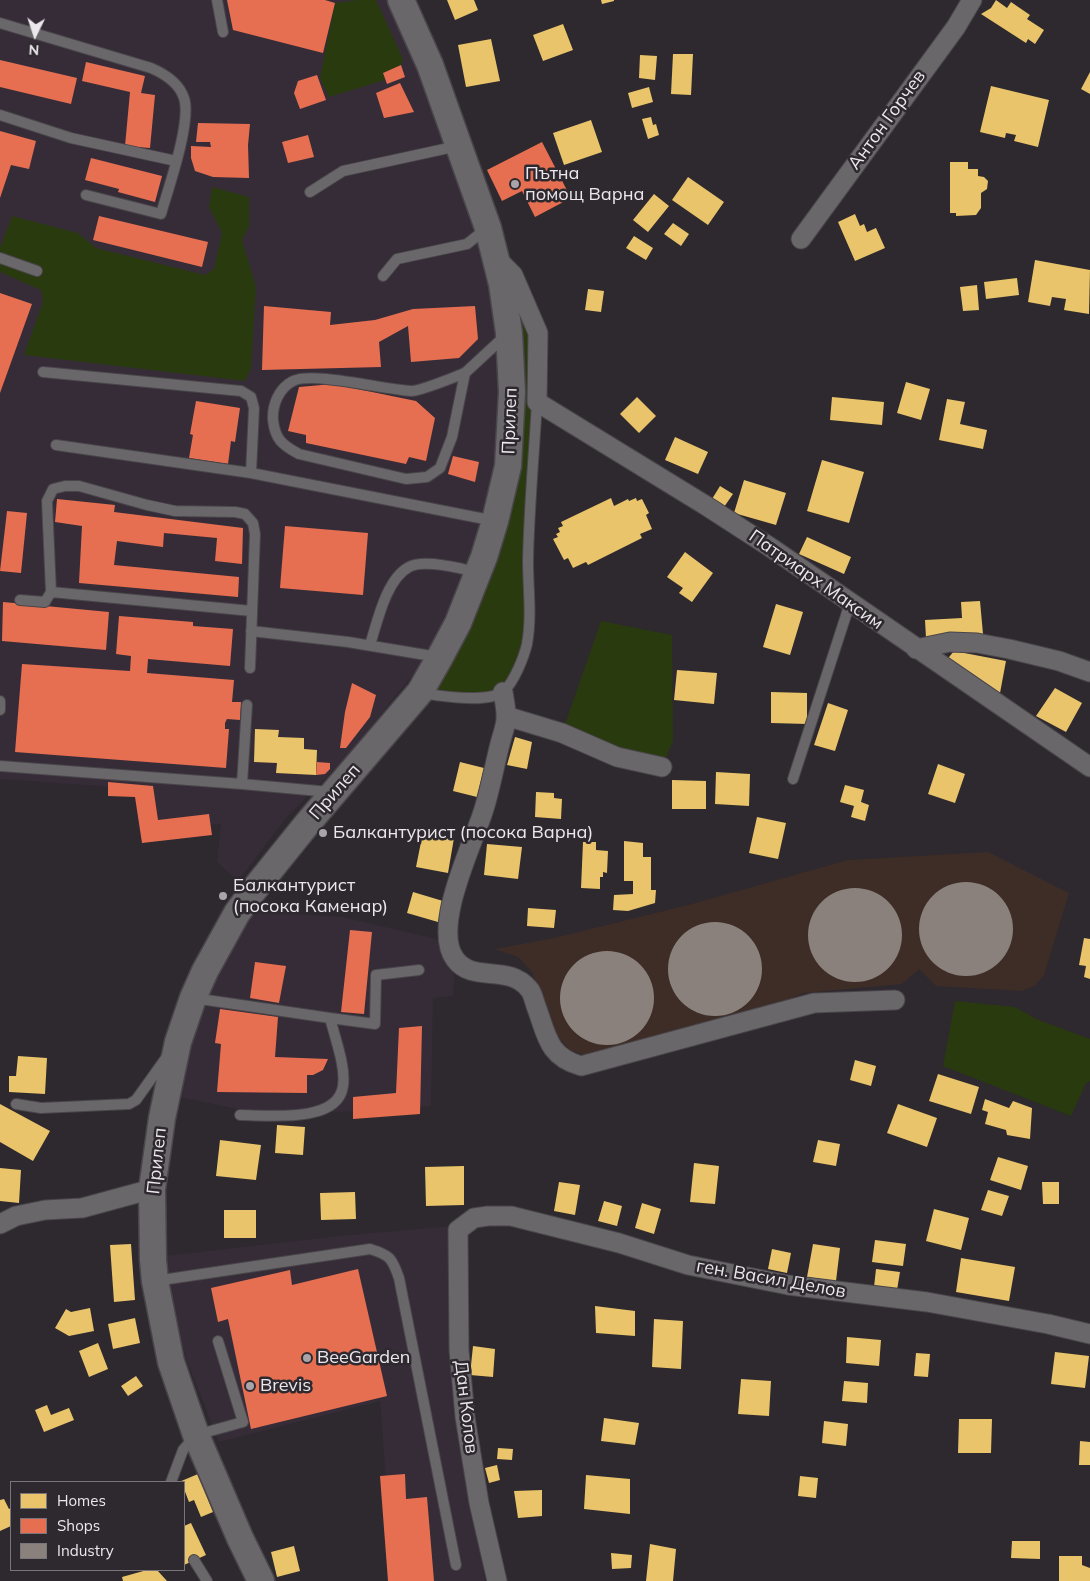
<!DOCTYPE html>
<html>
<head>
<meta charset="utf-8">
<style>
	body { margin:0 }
	#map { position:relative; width:1090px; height:1581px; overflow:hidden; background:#2d292e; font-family:Mulish,sans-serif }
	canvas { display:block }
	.legend { position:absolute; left:10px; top:1481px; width:175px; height:90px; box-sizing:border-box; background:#2e282f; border:1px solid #7a747b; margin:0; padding:6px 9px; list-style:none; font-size:15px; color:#ebe7ec }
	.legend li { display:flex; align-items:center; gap:10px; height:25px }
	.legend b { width:25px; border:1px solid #7a747b }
	.north { position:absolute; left:10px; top:10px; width:50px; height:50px; -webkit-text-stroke:4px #2e282f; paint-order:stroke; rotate:184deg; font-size:14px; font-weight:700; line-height:20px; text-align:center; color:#ebe7ec }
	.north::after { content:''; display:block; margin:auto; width:18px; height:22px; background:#ebe7ec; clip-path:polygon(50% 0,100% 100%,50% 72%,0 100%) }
</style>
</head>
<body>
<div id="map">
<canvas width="1090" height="1581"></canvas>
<ul class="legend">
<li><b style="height:14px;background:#e9c46a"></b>Homes</li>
<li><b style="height:14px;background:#e76f51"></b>Shops</li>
<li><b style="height:14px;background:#8a817c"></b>Industry</li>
</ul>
<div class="north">N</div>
</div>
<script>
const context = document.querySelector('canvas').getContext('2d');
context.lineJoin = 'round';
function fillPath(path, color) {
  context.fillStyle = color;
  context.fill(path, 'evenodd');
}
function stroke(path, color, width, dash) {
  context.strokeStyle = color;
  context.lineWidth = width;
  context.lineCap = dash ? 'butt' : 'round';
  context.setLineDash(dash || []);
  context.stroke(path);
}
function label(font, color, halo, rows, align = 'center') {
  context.font = font + ' Mulish,sans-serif';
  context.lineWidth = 5;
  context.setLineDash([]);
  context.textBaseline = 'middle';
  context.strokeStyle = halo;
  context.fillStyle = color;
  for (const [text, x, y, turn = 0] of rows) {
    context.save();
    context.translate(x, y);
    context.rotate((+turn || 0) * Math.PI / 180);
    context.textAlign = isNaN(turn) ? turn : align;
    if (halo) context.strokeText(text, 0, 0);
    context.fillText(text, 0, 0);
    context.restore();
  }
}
fillPath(new Path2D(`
	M0 0H393L474 215 502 343 496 468 478 537 452 607 416 671 346 757 287 817 238 881 217 862 221 824 154 828 142 789 0 779Z
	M254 911 343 917 444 941 455 962 453 996 433 998 431 1106 342 1112 237 1109 175 1096 188 1041 215 972Z
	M463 1225 466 1457 485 1581H394L380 1401 219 1442 187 1361 169 1298 165 1256 339 1236Z`), '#362c38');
fillPath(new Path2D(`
	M988 852 1069 893 1044 975 1036 985 1022 991 936 986 919 969 902 984 804 993 730 1022 605 1055H584L570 1050 559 1038 549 1022 532 972 518 957 495 949 554 938 688 905 848 860Z`), '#3d2d26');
fillPath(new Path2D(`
	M357 0H376L403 59 401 65 383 73 385 80 329 97 320 78 335 3Z
	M212 187 249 197V227L242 240 256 287 251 368 245 381 24 355 43 302 41 290 0 272V248L12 216 78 233 96 248 205 275 214 269 222 233 209 207Z
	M508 284 538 333 530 621 513 680 484 697 430 694 496 552Z
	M601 621 672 635 673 741 662 767 562 733Z
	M955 1001 1014 1007 1041 1021 1090 1039V1081L1086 1083 1071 1116 943 1066Z`), '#293a0f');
fillPath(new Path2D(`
	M447 0H474L478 10 455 20Z
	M601 0H614V1L602 4Z
	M996 0 1007 8 1011 2 1030 15 1027 19 1044 30 1035 44 1028 39 1026 43 981 14 991 8Z
	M563 24 573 50 543 61 533 35Z
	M491 39 500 81 466 87 458 45Z
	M673 54H693L691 95 671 94Z
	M640 55 657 56 655 80 639 78Z
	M1090 72V94L1081 89Z
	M991 86 1049 100 1038 147 1014 141 1016 135 1006 133 1005 138 980 132Z
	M649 87 653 102 632 108 628 93Z
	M651 117 653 125 656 124 659 135 648 139 642 119Z
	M591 120 602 152 564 165 553 133Z
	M950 162H968V169H978V176L984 177 988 181 987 189 981 193V208L976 215 956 216V213H950Z
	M688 177 724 202 708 225 672 200Z
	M654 194 669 206 648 232 633 220Z
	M855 214 860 226 864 224 867 232 876 228 885 248 855 261 838 222Z
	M673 223 689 234 681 246 664 234Z
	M634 236 653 248 646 260 626 248Z
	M1035 260 1090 270 1089 314 1064 310 1066 299 1052 297 1050 306 1028 302Z
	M1017 278 1019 295 986 299 984 282Z
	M977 285 979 310 963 311 960 287Z
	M588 289 604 291 601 312 585 310Z
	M906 382 930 389 921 420 897 413Z
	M637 397 656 416 639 433 620 414Z
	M832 397 884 402 882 425 830 420Z
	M947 399 965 402 960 424 987 430 983 449 939 440Z
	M675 437 708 452 698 474 665 460Z
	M822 460 864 472 849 523 807 511Z
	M744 480 786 493 776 525 734 513Z
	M720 486 733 494 724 507 712 499Z
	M611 498 614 506 628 499 629 501 636 498 637 501 642 499 649 513 646 515 652 529 640 534 642 538 588 565 586 562 573 568 568 558 564 560 553 539 558 537 556 534 560 532 558 528 563 526 561 522Z
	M807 537 851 557 844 574 799 554Z
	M685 552 713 573 692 602 679 593 683 588 667 577Z
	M980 601 983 634 926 638 925 620 962 618 961 602Z
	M776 604 803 612 790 655 763 647Z
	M954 651 1006 661 1000 693 945 662Z
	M677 670 717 673 714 704 674 700Z
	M1055 688 1082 703 1066 732 1036 716Z
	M771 692 807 693V724L771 723Z
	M828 703 848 710 835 751 814 745Z
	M255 729 279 730 278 737 304 738V749L317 750 316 775 276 773 277 763 254 762Z
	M515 737 532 742 527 769 507 765Z
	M460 762 484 768 477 797 453 791Z
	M938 764 965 774 955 803 928 794Z
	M716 772 750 774 749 806 715 804Z
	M672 780 706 781V809H672Z
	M845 785 864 790 861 802 869 805 865 821 851 817 854 806 840 802Z
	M536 792 554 793V798L562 799 561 819 535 817Z
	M757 817 786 823 778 859 749 853Z
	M423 832 454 838 448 873 416 867Z
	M624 841 643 843V857H651V890H656L655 903 628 911 613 910 614 895 633 894V881H624Z
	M583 842H596V850L608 851 607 873 603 872V877H600V889L581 888Z
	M487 844 522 847 518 879 484 875Z
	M413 892 443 901 438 922 407 913Z
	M528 908 556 910 554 928 527 926Z
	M1084 938 1090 939V979L1084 977 1086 966 1079 965Z
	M18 1056 47 1058 45 1094 9 1092V1076H16Z
	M855 1060 876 1066 871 1086 850 1080Z
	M938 1074 979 1087 971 1114 929 1101Z
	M985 1099 1009 1108 1013 1101 1032 1108 1030 1139 1007 1135 1006 1130 985 1124 988 1112 982 1110Z
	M0 1104 50 1131 33 1161 0 1142Z
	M898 1104 937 1118 927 1147 887 1133Z
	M277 1125 305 1127 303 1155 275 1153Z
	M220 1140 261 1145 256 1180 216 1176Z
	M818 1140 840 1144 836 1166 813 1162Z
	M998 1157 1028 1166 1021 1190 990 1180Z
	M694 1163 719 1166 715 1204 690 1202Z
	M464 1166V1205L426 1206 425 1167Z
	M0 1168 21 1170 19 1203 0 1201Z
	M559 1182 580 1185 575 1215 554 1211Z
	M1042 1182H1059V1204H1043Z
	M988 1190 1009 1196 1002 1216 981 1210Z
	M355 1192 356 1219 321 1220 320 1193Z
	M604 1201 622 1206 617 1226 598 1221Z
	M642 1203 661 1209 654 1234 635 1228Z
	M934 1209 969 1218 961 1250 926 1241Z
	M224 1210H256V1238H224Z
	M875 1240 906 1244 903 1266 872 1262Z
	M131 1244 135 1300 114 1302 110 1245Z
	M813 1244 840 1248 836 1281 807 1277Z
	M772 1249 791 1253 787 1273 768 1269Z
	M961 1258 1015 1267 1009 1301 956 1292Z
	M876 1269 900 1272 897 1290 874 1287Z
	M595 1306 635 1311V1336L596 1333Z
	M90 1308 94 1331 69 1336 55 1328 66 1309 71 1312Z
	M135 1318 140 1343 113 1349 108 1324Z
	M654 1319 683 1321 681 1369 652 1367Z
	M847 1337 881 1340 879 1366 846 1363Z
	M98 1343 108 1369 89 1377 79 1351Z
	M473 1346 495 1349 493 1377 470 1375Z
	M1055 1352 1089 1356 1085 1388 1051 1384Z
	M916 1353 930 1354 928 1377 914 1376Z
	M136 1376 143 1386 128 1396 121 1386Z
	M741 1379 771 1381 769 1416 738 1414Z
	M844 1381 868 1383 867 1403 842 1401Z
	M47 1405 51 1415 69 1408 74 1420 44 1432 35 1410Z
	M604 1418 639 1423 635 1445 601 1441Z
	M959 1419H992L991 1453H958Z
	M824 1421 848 1424 846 1446 822 1443Z
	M1080 1441 1090 1442V1465H1079Z
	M498 1448 513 1449 512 1460 497 1459Z
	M497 1465 500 1480 489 1483 485 1468Z
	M198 1474 213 1512 201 1517 194 1500 189 1502 184 1489V1482H179Z
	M586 1475 630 1479V1514L584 1509Z
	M800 1476 818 1478 816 1498 798 1496Z
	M542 1490V1516L518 1518 514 1491Z
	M4 1499 9 1509 11 1508V1526L0 1531V1500Z
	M191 1523 206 1555 184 1565V1526Z
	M1012 1541H1040V1559L1011 1558Z
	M650 1544 676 1549 673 1581H646Z
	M294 1546 300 1571 277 1577 271 1552Z
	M611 1553 632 1555 631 1568 612 1569Z
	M1059 1556H1082V1565L1090 1568V1581H1059Z
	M147 1570H157L167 1581H123L122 1577Z`), '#e9c46a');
fillPath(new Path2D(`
	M227 0H325L335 3 323 53 233 30Z
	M0 60 77 78 71 104 0 87Z
	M86 62 145 76 141 93 155 95 150 148 125 146 130 92 82 81Z
	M401 65 405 77 387 84 383 73Z
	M317 75 326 100 300 109 294 93 298 81Z
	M400 83 414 112 384 118 376 93Z
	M198 123 250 124 248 145 249 178 213 177 195 171 191 158V146L211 147 210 142H196Z
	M0 131 36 141 29 169 11 165 0 198Z
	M308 135 314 157 288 163 282 142Z
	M542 142 571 198 535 217 522 191 502 201 487 170Z
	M91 158 162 176 155 202 118 192 119 189 85 180Z
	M99 216 208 242 202 267 93 240Z
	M0 293 32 304 0 393Z
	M264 306 331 312 330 325 375 320 413 309 475 306 478 339 459 358 411 362 408 326 379 342 381 367 262 370Z
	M333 384 416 401 435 418 426 461 409 457 406 464 306 443V435L288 431 299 387Z
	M196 401 240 408 235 442 231 441 228 464 189 458 193 435 190 434Z
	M453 456 479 462 475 482 448 474Z
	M57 499 115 505 114 512 243 528 242 564 215 561 217 538 164 533 163 547 117 541 114 565 239 577 238 597 79 583 82 526 55 522Z
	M7 511 27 513 21 573 0 571Z
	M285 526 368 533 363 595 280 588Z
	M3 602 109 612 106 650 2 641Z
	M119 616 193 622V626L233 629 230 666 148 659 147 673 234 680 232 702H241L240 720 227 719 225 723V729H229L226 768 15 752 22 664 130 671 131 656 116 654Z
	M352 683 376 695 370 717 346 748H340L345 712Z
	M317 762 330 763V769L325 774 316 775Z
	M108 782 153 786 158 820 209 814 212 835 142 843 135 797 108 796Z
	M350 930 372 932 364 1014 341 1012Z
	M255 962 286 966 279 1003 250 998Z
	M220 1009 278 1017 275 1057 328 1059 323 1070 313 1075H307V1093L217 1092 221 1044 215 1043Z
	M422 1026 420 1114 353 1119V1097L396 1093 399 1028Z
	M358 1269 387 1396 251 1429 228 1319 218 1322 211 1288 290 1270 292 1285Z
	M405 1474 406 1499 427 1497 434 1581H388L380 1476Z`), '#e76f51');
fillPath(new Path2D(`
	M919 929a47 47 0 1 1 94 0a47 47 0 1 1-94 0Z
	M808 935a47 47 0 1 1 94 0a47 47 0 1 1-94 0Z
	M668 969a47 47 0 1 1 94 0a47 47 0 1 1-94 0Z
	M560 998a47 47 0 1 1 94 0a47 47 0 1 1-94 0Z`), '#8a817c');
const lane = new Path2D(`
	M217 0 223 32
	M0 23 151 68C165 74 179 83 184 98 192 121 168 189 161 214L86 195
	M0 115 71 138 176 161
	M310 192 343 171 458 146
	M0 258 37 271
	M383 276 397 259 467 244 487 228
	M43 372 241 391 251 397 254 408 251 473 56 445
	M465 373C454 377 421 391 411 391 385 390 313 371 293 381 279 388 272 405 273 420 275 439 282 445 299 454L406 479 427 477 440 468 452 437 465 373 505 336
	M251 473 495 521
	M51 592 47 501 53 489 65 486H79L147 505 175 511 235 512 245 514 253 523 255 534 250 668
	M20 600 45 602 51 592 252 611
	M251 631 348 642 438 657
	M370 645C377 623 386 579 409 567 423 559 462 568 477 573
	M422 693C441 696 488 704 504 691 514 682 524 657 527 644 532 616 528 589 528 561 529 508 534 455 537 402
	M0 710V701
	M0 766 242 784 330 792
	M793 779 850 603
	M242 784 247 705
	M193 998 330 1018C335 1038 346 1067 343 1086 338 1124 267 1115 240 1115
	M330 1018 375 1024 376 975 419 970
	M16 1104 41 1108 129 1104 136 1100 166 1058
	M155 1281 370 1249C390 1255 392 1258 399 1278L456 1565
	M171 1482 183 1450 196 1435 243 1422 218 1341
	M194 1560 207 1581`);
const street = new Path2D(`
	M801 239 956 27 972 0
	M496 258 513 275 538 333 537 402 705 505 770 547 1090 767
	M916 649 950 642 977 643 1009 649 1059 661 1090 672
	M503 692C504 699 506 707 506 715 507 724 502 735 500 744 494 767 490 792 482 815 471 848 432 928 455 959 473 984 508 963 529 989 533 993 534 1001 536 1006 547 1035 547 1056 581 1066L814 1003 895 1000
	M506 716 562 733 617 757 662 767
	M0 1224 16 1216 45 1210 82 1208 152 1189
	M497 1581 479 1503 465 1417 459 1350 458 1230 474 1218 488 1216H511L619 1243 688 1265 788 1285 927 1302 1048 1324 1090 1334`);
const secondary = new Path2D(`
	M261 1581 240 1538 196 1435 171 1362 155 1281 153 1260 152 1189 162 1118 178 1042 193 998 205 971 237 913 253 891 307 824 420 692 440 657 458 623 484 557 495 521 508 466 512 392 509 333 502 284 488 228 430 65 401 0`);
stroke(lane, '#49454a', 12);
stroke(street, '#49454a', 21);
stroke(secondary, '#49454a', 29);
stroke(lane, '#69676a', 10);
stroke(street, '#69676a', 19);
stroke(secondary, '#69676a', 26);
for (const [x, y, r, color] of [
	[515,184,5,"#a8a4aa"],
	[323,833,5,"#a8a4aa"],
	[223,896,5,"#a8a4aa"],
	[307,1358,5,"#a8a4aa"],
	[250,1386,5,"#a8a4aa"]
]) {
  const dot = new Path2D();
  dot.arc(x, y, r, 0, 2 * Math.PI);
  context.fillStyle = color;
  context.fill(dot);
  stroke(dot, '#2e282f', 2);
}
label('18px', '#ebe7ec', '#2e282f', [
	["Антон Горчев",887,120,-54],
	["Прилеп",510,421,-88],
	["Патриарх Максим",816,580,35],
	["Прилеп",335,792,-49],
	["Прилеп",157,1161,-84],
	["ген. Васил Делов",771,1279,10],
	["Дан Колов",466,1407,83]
]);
label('18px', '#ebe7ec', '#2e282f', [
	["Пътна",525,174],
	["помощ Варна",525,195],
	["Балкантурист (посока Варна)",333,833],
	["Балкантурист",233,886],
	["(посока Каменар)",233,907],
	["BeeGarden",317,1358],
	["Brevis",260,1386]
], 'left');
</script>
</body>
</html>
